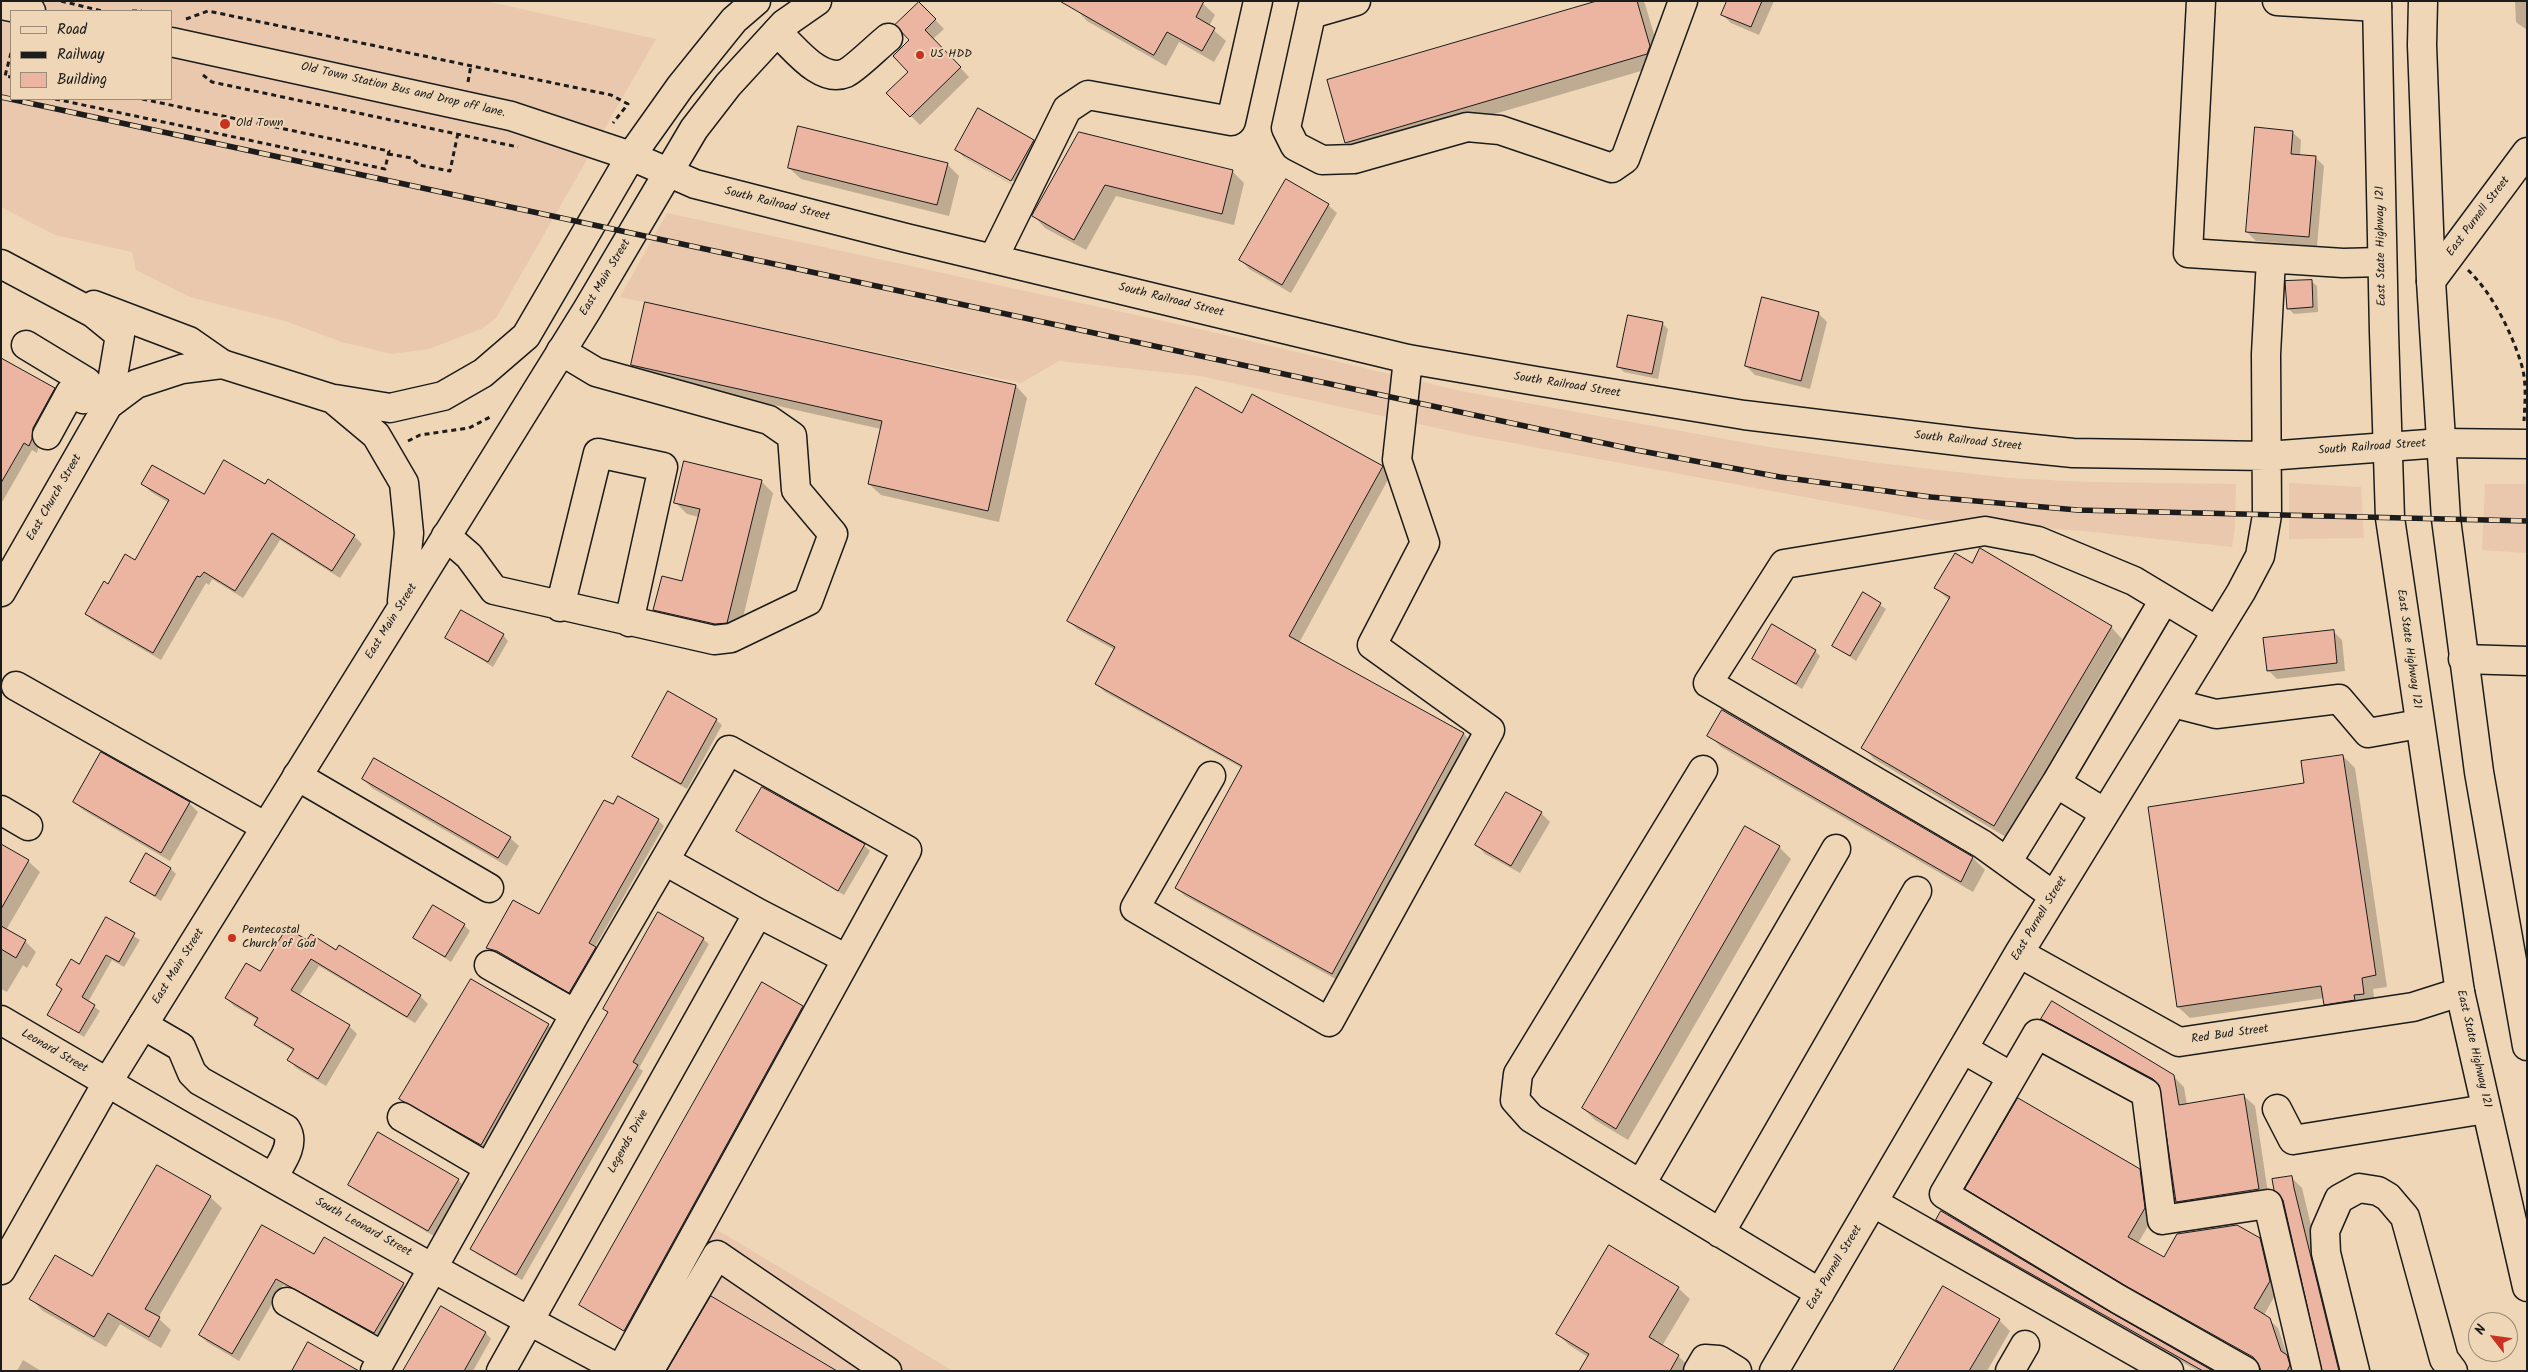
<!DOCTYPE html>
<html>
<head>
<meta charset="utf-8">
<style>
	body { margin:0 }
	#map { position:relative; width:2528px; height:1372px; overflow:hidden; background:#eed6b6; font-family:Kalam,sans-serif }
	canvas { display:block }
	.frame { position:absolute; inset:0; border:2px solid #1c1c1c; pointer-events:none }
	.legend { position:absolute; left:10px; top:10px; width:162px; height:90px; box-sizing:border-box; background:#eed6b6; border:1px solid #9a8c78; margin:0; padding:6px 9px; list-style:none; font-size:15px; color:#1c1c1c }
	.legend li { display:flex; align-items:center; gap:10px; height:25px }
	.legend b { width:25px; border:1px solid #9a8c78 }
	.north { position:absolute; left:2468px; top:1312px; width:50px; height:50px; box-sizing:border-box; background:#eed6b6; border:1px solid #9a8c78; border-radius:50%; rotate:300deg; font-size:14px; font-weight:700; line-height:20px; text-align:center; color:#1c1c1c }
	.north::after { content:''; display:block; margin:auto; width:18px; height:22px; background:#c8321e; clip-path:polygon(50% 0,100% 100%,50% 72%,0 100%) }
</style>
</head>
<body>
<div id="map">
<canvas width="2528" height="1372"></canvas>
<div class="frame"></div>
<ul class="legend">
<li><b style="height:6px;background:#eed6b6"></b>Road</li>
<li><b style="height:6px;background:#1c1c1c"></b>Railway</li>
<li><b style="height:14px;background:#ecb5a2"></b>Building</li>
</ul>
<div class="north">N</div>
</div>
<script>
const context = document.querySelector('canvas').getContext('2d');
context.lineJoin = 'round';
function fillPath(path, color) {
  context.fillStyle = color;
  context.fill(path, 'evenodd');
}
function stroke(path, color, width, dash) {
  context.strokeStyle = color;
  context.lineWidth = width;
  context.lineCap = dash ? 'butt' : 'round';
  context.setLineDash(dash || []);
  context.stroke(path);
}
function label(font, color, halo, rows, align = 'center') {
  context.font = font + ' Kalam,sans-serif';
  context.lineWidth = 4;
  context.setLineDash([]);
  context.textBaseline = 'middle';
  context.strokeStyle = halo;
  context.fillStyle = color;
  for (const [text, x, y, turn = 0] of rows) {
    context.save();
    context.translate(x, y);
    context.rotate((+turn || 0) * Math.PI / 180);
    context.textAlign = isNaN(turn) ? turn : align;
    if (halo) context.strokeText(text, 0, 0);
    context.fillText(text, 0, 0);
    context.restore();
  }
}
fillPath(new Path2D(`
	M1 1H485L656 39 496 318 483 328 429 349 392 354 342 342 285 321 190 297 136 270 132 252 55 235 1 207ZM11 11H171V99H11Z
	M667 213 1195 328 1461 391 1769 447 1878 463 2008 478 2088 482 2236 484 2235 528 2232 547 2084 531 1929 520 1469 435 1200 376 1059 361 1021 383 620 297Z
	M2289 483 2361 487 2364 538 2289 539Z
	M2485 484H2527V553L2482 550Z
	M714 1228 953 1371H635Z`), '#e9c8ad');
fillPath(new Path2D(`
	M1200 1 1215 15 1209 26 1226 41 1214 62 1179 42 1166 66 1087 21 1076 9Z
	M1602 1H1643L1645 4 1661 58 1658 66 1358 154 1346 142Z
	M1728 1H1774L1759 35 1731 23 1722 14Z
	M2515 1H2527V30L2516 22Z
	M919 3 944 29 933 39 969 77 920 125 888 93 910 72 911 40Z
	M978 110 1033 141 1042 150 1020 189 965 158 956 149ZM965 154 1017 183 1016 186 965 157Z
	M2292 132 2301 140 2300 156 2315 157 2324 166 2317 246 2256 241 2247 232Z
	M1080 134 1232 171 1244 183 1234 225 1116 196 1086 250 1045 228 1034 216Z
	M947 164 959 176 949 216 801 179 789 168Z
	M1328 205 1337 213 1291 293 1249 269 1241 260Z
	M2311 281 2317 286 2318 312 2294 314 2288 308Z
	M1818 313 1827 322 1810 389 1755 375 1746 366Z
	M1662 323 1668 329 1658 379 1624 372 1619 367Z
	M1 359 54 389 62 397 41 436 37 453 32 450 1 504Z
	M632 364 1016 386 1027 398 999 522 881 495 869 484 881 429 644 376Z
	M1382 467 1390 476 1299 643 1464 734 1472 743 1341 982 1185 896 1176 888 1242 768 1105 692 1096 684 1115 650 1077 629 1068 620Z
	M761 481 773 493 739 634 666 621 655 610 683 583 699 517 687 514 675 502Z
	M143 484 205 496 354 536 362 544 340 578 280 540 243 598 212 579 209 585 206 583 161 660 95 622 86 614 108 586 135 562 169 503 151 492Z
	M1972 565 2111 627 2122 639 2006 837 1874 759 1863 747 1950 601 1936 588Z
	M1864 594 1886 609 1856 661 1834 646Z
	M2333 631 2342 640 2345 671 2277 679 2268 670Z
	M503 635 508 641 493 667 447 638Z
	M1815 651 1820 656 1802 689 1754 659Z
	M1723 711 1974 859 1985 870 1973 892 1721 747 1709 735Z
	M716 720 722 725 687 789 639 762 633 757Z
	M102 754 189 803 198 812 170 861 83 810 74 802Z
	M2343 756 2355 768 2387 987 2373 989 2375 1005 2337 1016 2325 1004 2324 998 2190 1018 2178 1007 2306 784Z
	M363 779 510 838 519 846 507 866 372 788Z
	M1541 813 1550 822 1520 873 1485 854 1477 845Z
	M658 820 664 826 595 947 600 953 575 997 504 957 493 953 487 947 540 916Z
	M738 831 864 845 870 851 844 895 744 837Z
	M1 845 28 861 40 872 6 930 25 941 36 952 27 968 23 965 7 992 1 989Z
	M1779 847 1791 859 1628 1140 1595 1120 1583 1108Z
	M171 869 176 874 161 901 131 882Z
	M107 919 140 940 124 967 112 960 88 1002 100 1011 84 1037 49 1014 63 991 57 985 80 966Z
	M464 925 470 931 451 962 415 938Z
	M703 939 709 944 639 1068 643 1071 522 1280 477 1254 472 1249 609 1014 604 1009Z
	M307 942 336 951 420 996 428 1004 415 1023 319 966 299 996 349 1026 357 1034 326 1086 296 1068 289 1060 294 1051 263 1032 255 1025 258 1020 234 1006 226 998Z
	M763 984 808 1012 630 1335 586 1310 581 1305Z
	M2043 1019 2173 1076 2184 1087 2187 1105 2244 1096 2255 1106 2269 1200 2187 1212 2177 1202 2162 1089 2054 1029Z
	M548 1025 554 1031 486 1150 406 1105 400 1099Z
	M2139 1170 2148 1179 2153 1218 2138 1243 2164 1258 2259 1239 2268 1248 2278 1290 2264 1315 2278 1328 2288 1358 2296 1365 2297 1371H2262L2260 1364 2136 1294 1975 1197 1967 1188Z
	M2292 1178 2302 1188 2346 1371H2324Z
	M458 1180 463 1185 434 1236 355 1190 349 1185Z
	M210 1197 222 1208 158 1318 171 1330 161 1348 120 1324 106 1347 43 1311 31 1299 92 1278Z
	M1937 1220 2109 1313 2210 1371H2198L1946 1228Z
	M263 1226 314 1256 403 1284 410 1291 382 1339 283 1285 239 1361 207 1342 200 1335Z
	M1678 1288 1690 1299 1662 1346 1678 1356 1690 1367 1688 1371H1580L1588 1357 1569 1345 1558 1334Z
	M441 1308 486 1333 491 1339 473 1371H405Z
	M1999 1320 2010 1331 1987 1371H1894Z
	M23 1360 41 1371H17Z`), '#0003');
const building = new Path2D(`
	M1060 1H1204L1196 17 1215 28 1202 51 1167 32 1154 55Z
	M1597 1H1637L1650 46 1647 54 1345 143 1327 80Z
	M1727 1H1762L1751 27 1721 15Z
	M919 2 936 19 925 30 961 67 910 117 886 93 908 72 893 56 909 40 895 25Z
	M978 108 1034 140 1011 181 955 150Z
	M798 126 948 163 937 205 788 168Z
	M2255 127 2293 131 2291 154 2316 156 2309 237 2246 232Z
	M1079 132 1233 170 1222 214 1105 185 1074 240 1032 216Z
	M1286 179 1329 204 1282 285 1239 260Z
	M2312 280 2313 307 2287 309 2285 281Z
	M1762 297 1819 312 1801 381 1745 366Z
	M645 302 1016 385 988 511 868 484 882 421 631 365Z
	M1628 315 1663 322 1652 374 1617 367Z
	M1 358 55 388 33 428 32 439 29 446 24 443 1 483Z
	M1196 387 1242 413 1252 394 1383 466 1289 636 1464 733 1332 974 1175 888 1242 766 1095 684 1115 647 1067 621Z
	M224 460 265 484 268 479 355 535 332 571 272 533 235 591 204 572 200 577 197 576 153 653 85 614 104 581 108 584 125 554 135 560 169 500 141 484 152 465 204 494Z
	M684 461 762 480 727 623 715 624 653 610 662 576 682 581 700 509 674 503Z
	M1980 548 2112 626 1994 826 1861 748 1950 597 1934 588 1955 553 1972 563Z
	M1863 592 1881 603 1850 656 1832 646Z
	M461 610 504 634 488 662 445 638Z
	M1772 624 1816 650 1796 684 1752 659Z
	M2334 630 2337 663 2267 671 2263 638Z
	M668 691 717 719 681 784 632 757Z
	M1722 710 1973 857 1961 882 1707 736Z
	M101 752 190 802 161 853 73 802Z
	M2343 755 2376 975 2362 978 2364 994 2354 995 2355 1000 2324 1005 2321 986 2177 1007 2148 807 2304 783 2301 761Z
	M374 758 511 837 498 858 362 779Z
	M762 787 865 844 838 891 736 831Z
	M1506 792 1542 812 1511 866 1475 845Z
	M618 796 659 819 589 943 596 947 569 993 497 951 486 948 513 900 539 914 604 800 613 804Z
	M1745 826 1780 846 1616 1129 1582 1108Z
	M1 844 29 860 1 909Z
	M146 853 171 868 155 896 130 882Z
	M433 905 465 924 445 957 413 938Z
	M658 912 704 938 633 1062 638 1065 516 1275 470 1249 608 1012 603 1009Z
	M106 917 135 933 119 962 106 955 82 997 95 1005 79 1033 47 1015 62 989 56 985 71 959 79 964Z
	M1 926 26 940 16 958 1 949Z
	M287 928 307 940 311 934 336 950 339 945 421 995 407 1017 311 959 291 990 350 1025 318 1079 287 1060 294 1049 254 1025 258 1018 225 998 246 963 260 971Z
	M471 979 549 1024 481 1145 399 1099Z
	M762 982 803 1006 624 1331 579 1305Z
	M2052 1001 2174 1075 2179 1105 2244 1094 2259 1189 2176 1202 2159 1085 2153 1079 2041 1019Z
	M2018 1098 2140 1169 2145 1208 2128 1237 2164 1257 2177 1234 2237 1225 2260 1238 2270 1281 2254 1308 2270 1318 2281 1351 2287 1355 2290 1365 2287 1371H2261L2258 1363 2253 1357 2126 1286 1965 1189Z
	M378 1132 459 1179 428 1231 348 1185Z
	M157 1165 211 1196 145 1309 160 1317 149 1337 108 1313 94 1337 29 1299 55 1255 92 1276Z
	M2292 1176 2294 1188 2339 1371H2322L2283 1200 2274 1190 2272 1179Z
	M1941 1211 2110 1312 2213 1371H2203L1936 1220Z
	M262 1225 314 1254 324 1237 404 1283 374 1333 276 1279 232 1354 199 1335Z
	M1609 1245 1679 1287 1649 1337 1679 1355 1670 1371H1579L1589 1354 1556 1334Z
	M1943 1286 2000 1319 1969 1371H1893Z
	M711 1296 837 1371H667Z
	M441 1306 486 1332 464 1371H403Z
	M308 1342 359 1371H292Z`);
fillPath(building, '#ecb5a2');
stroke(building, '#1c1c1c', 1);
const minor = new Path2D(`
	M1314 1 1286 128 1295 146 1322 160 1354 159 1467 127 1500 130 1612 168 1625 159 1683 1
	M2201 1 2188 253 2343 263 2382 262
	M2277 1 2377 7
	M1 5 31 11
	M1311 14 1356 1
	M777 32C794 47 820 84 846 73 856 68 878 46 888 38
	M171 42 511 116 631 156 695 184 906 238 1408 359 1536 381 1744 415 1975 443 2073 453 2267 456 2441 443 2527 444
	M993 259 1067 109 1088 95 1231 121 1258 1
	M1 264 93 313 120 335 108 405 90 394 87 382 26 345
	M2431 281 2527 152
	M94 305 189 341 222 364
	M47 435 70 393 83 399 90 394
	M446 536 469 556 494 590 714 640 731 638 808 601 833 534 796 490 792 436 769 420 596 372 561 351
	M560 607 598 453 663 467 629 622
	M2463 659 2527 661
	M16 686 266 827
	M2173 703 2216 714 2339 699 2368 733 2419 724
	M1703 770 1518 1074 1515 1100 1531 1118 1820 1293
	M297 776 489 888
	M1211 776 1135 908 1329 1022 1490 730 1372 645 1425 543 1397 460 1408 359
	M1 810 28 826
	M2105 813 2056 783 2164 600
	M665 861 758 913 847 959
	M2007 862 2056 783
	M2054 896 1982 844 1708 683 1784 564 1985 531 2038 541 2134 581 2217 631
	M2019 953 2179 1042 2413 1007 2460 992
	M575 1014 729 750 907 850 620 1371
	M1 1020C205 1140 411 1259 621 1370
	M143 1025 181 1047 192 1073 200 1081 286 1129C296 1144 281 1163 273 1177
	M1963 1049 2012 1077 2037 1034 2146 1093 2162 1220 2268 1204 2307 1371
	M2012 1077 1944 1194 2118 1299 2245 1371
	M2277 1109 2293 1140 2486 1109
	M402 1117 489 1168
	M1641 1184 1836 849
	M1874 1203 2169 1371
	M1720 1233 1917 891
	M287 1302 383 1356
	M375 1371 575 1014 489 965
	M501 1371 758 913
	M649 1371 717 1255 887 1371
	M1698 1371 1705 1359 1719 1360 1737 1371
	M1774 1371 2019 953 2241 592 2260 556 2267 515 2266 354 2271 259
	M2010 1371 2025 1345
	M2355 1371 2326 1253 2325 1231 2339 1199 2359 1188 2378 1191 2388 1197 2405 1217 2444 1359 2453 1371`);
const major = new Path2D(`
	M2377 1 2384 332 2390 518 2460 992 2527 1287
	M2423 1 2422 45 2431 281 2446 519 2479 772 2527 1046
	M335 399 390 408 443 396 483 373 526 336 631 156 680 87 734 20 756 1
	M1 592 108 405 136 384 182 369 222 364 333 399 376 435 404 483 409 533 402 601
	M1 1270 107 1083 587 310 694 129 728 85 784 24 817 1`);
stroke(minor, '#1c1c1c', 31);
stroke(major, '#1c1c1c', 31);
stroke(new Path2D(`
	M61 1 102 11
	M132 11H142
	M186 19 208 11 611 95 628 104 613 123
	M11 53 5 76 11 77
	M203 75 212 82 518 147
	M468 82 471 65
	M55 99 385 169 389 151 142 99
	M388 154 412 158 419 165 450 171 458 133
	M2468 270C2492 293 2511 331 2521 363 2527 381 2525 402 2524 421
	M408 441 420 435 469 428 492 416`), '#1c1c1c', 3, [5, 4]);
stroke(minor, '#eed6b6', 28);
stroke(major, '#eed6b6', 28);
const rail = new Path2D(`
	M1 97 1636 450 1780 477 1931 497 2077 510 2527 521`);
stroke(rail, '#1c1c1c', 5.5);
stroke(rail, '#eed6b6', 4, [11]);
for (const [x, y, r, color] of [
	[920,55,5,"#c8321e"],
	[225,124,6,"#c8321e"],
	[232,938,5,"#c8321e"]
]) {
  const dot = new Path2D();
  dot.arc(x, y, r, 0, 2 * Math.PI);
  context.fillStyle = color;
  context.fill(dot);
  stroke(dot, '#eed6b6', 2);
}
label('12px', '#1c1c1c', '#eed6b6', [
	["US HDD",930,55],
	["Old Town",236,124],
	["Pentecostal",242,931],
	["Church of God",242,945]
], 'left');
label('12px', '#1c1c1c', '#eed6b6', [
	["Old Town Station Bus and Drop off lane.",403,91,13],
	["South Railroad Street",777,205,14],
	["East Purnell Street",2479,217,-53],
	["East State Highway 121",2382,246,-91],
	["East Main Street",606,278,-59],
	["South Railroad Street",1171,301,14],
	["South Railroad Street",1567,386,9],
	["South Railroad Street",1968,442,6],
	["South Railroad Street",2372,448,-4],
	["East Church Street",55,498,-60],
	["East Main Street",392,622,-58],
	["East State Highway 121",2408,649,82],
	["East Purnell Street",2040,919,-59],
	["East Main Street",179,967,-58],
	["Red Bud Street",2230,1035,-8],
	["East State Highway 121",2473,1049,77],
	["Leonard Street",54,1052,30],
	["Legends Drive",629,1142,-61],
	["South Leonard Street",363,1228,29],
	["East Purnell Street",1835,1268,-59]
]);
</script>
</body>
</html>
